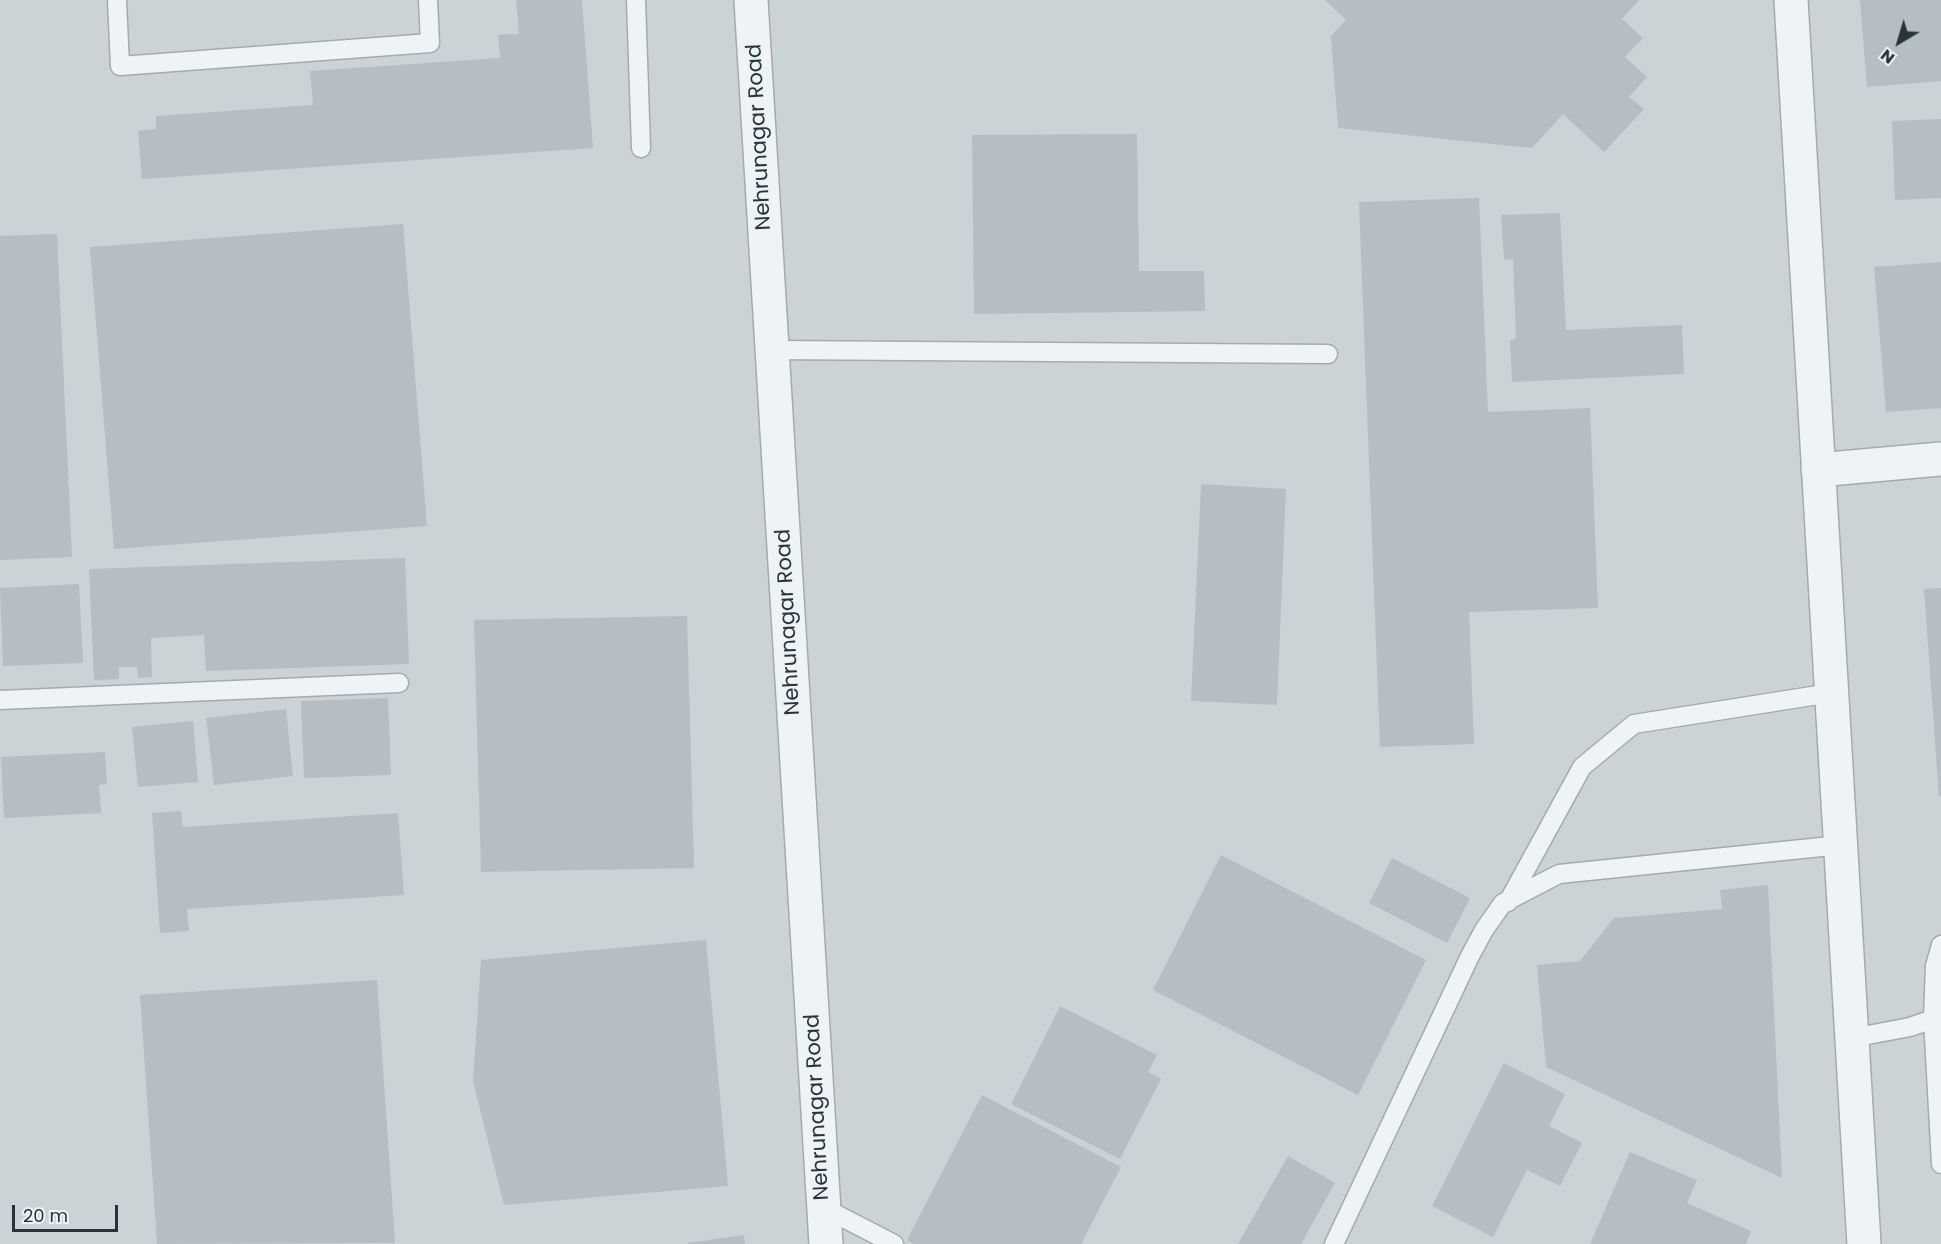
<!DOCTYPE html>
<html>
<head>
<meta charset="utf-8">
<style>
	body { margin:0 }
	#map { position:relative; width:1941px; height:1244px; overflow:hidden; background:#dee3e6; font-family:Poppins,sans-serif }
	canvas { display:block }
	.north { position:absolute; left:1869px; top:12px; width:60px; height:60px; -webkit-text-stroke:4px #edf2f4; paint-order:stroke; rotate:218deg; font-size:16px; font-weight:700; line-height:24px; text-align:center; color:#28343b }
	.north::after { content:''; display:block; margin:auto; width:21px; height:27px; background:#28343b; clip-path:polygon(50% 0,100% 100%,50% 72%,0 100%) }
	.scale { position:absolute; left:12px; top:1205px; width:106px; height:27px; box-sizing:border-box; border:3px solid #28343b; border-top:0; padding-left:8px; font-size:18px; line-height:21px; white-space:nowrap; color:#28343b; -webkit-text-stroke:4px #edf2f4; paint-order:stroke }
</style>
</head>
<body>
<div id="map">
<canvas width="1941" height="1244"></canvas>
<div class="north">N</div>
<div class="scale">20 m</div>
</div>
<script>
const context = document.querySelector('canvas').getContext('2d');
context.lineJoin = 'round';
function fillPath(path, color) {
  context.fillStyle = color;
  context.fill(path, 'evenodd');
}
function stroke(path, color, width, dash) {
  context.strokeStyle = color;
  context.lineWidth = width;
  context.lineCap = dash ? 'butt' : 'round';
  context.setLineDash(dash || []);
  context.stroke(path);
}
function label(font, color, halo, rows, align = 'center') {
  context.font = font + ' Poppins,sans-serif';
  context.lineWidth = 4.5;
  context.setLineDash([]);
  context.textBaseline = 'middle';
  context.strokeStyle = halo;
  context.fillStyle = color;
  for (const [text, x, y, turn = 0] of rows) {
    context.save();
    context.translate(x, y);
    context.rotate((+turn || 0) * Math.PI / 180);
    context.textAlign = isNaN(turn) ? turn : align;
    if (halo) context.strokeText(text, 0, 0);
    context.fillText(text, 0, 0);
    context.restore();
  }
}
fillPath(new Path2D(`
	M0 0H1941V1244H0Z`), '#ccd3d7');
fillPath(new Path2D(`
	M516 0H582L593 148 142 179 138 131 156 129V116L313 105 310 71 500 58 498 35 519 34Z
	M1325 0H1639L1622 19 1643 38 1625 57 1647 77 1629 97 1644 109 1604 152 1563 114 1532 148 1338 128 1331 36 1346 20Z
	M1860 0H1941V81L1867 87Z
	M1941 119V198L1895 200 1892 121Z
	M1137 134 1139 271H1204L1205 311 974 314 972 135Z
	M1479 198 1488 412 1590 408 1598 608 1469 612 1474 744 1380 747 1359 202Z
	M1560 213 1566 330 1682 325 1684 374 1512 382 1510 340 1516 339 1513 259 1504 260 1501 215Z
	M403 224 427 526 114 549 90 247Z
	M57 234 72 557 0 560V236Z
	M1941 262V408L1886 412 1874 267Z
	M1201 484 1286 489 1277 705 1191 701Z
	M405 558 409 664 206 671 204 635 151 638 152 677 138 678 137 667H119V679L94 680 89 569Z
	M79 584 83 663 3 666 0 588Z
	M1941 588V796L1939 797 1924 589Z
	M687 616 694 868 481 872 474 620Z
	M388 698 391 775 304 778 301 701Z
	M286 709 293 776 214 785 206 718Z
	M193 721 198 782 138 787 132 727Z
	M105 752 107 784 99 785 101 813 4 818 1 757Z
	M181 811 183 827 398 813 404 895 187 909 189 931 160 933 152 813Z
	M1221 855 1426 960 1358 1095 1153 990Z
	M1392 858 1470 898 1447 943 1369 903Z
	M1768 885 1782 1178 1546 1067 1537 965 1580 961 1614 918 1722 909 1720 890Z
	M706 940 728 1186 504 1205 473 1081 481 960Z
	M377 980 395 1243 157 1244 140 995Z
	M1060 1006 1157 1055 1148 1072 1161 1079 1120 1159 1011 1104Z
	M1504 1063 1565 1094 1549 1126 1582 1143 1560 1186 1527 1170 1493 1237 1432 1206Z
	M982 1095 1121 1167 1081 1244H914L907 1240Z
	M1630 1152 1697 1180 1687 1203 1751 1231 1746 1244H1590Z
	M1288 1156 1335 1183 1301 1244H1238Z
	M744 1235 745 1244H688V1243Z`), '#b5bec2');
const service = new Path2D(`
	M117 0 120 66 430 43 428 0
	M636 0 641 148
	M773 350 1328 354
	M0 700 399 683
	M1508 902 1582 767 1634 724 1831 693
	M1933 1019 1941 1164
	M1852 1038 1910 1027 1933 1019 1935 966 1941 945
	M824 1208 894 1244
	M1334 1244 1470 956 1484 930 1503 903 1559 874 1841 845`);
const tertiary = new Path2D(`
	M751 0 826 1244
	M1791 0 1864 1244
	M1818 470 1941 459`);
stroke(service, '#a4abaf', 21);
stroke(tertiary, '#a4abaf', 36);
stroke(service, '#f0f3f5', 18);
stroke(tertiary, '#f0f3f5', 33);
label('21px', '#28343b', '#edf2f4', [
	["Nehrunagar Road",760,137,-93],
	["Nehrunagar Road",789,622,-93],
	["Nehrunagar Road",818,1107,-93]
]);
</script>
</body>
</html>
